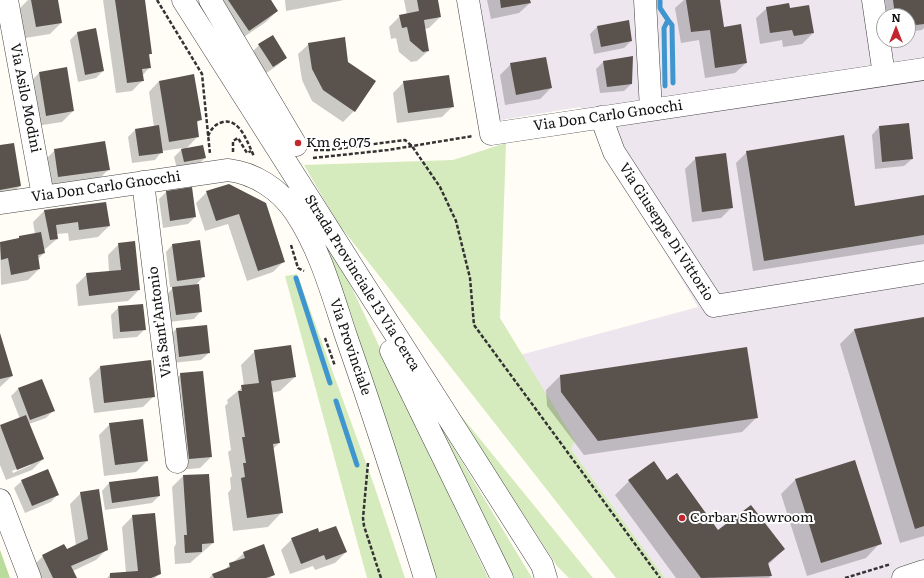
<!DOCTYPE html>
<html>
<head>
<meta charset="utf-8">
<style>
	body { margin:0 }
	#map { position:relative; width:924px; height:578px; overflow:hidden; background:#fffdf5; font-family:Literata,serif }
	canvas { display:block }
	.north { position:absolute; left:876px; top:8px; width:40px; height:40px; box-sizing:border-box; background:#fff; border:1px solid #a0a0a0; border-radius:50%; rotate:0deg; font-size:11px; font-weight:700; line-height:16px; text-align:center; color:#111 }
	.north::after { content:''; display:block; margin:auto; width:14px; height:18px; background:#c4262e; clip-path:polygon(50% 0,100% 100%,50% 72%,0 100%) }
</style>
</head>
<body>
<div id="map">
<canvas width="924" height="578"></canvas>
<div class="north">N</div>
</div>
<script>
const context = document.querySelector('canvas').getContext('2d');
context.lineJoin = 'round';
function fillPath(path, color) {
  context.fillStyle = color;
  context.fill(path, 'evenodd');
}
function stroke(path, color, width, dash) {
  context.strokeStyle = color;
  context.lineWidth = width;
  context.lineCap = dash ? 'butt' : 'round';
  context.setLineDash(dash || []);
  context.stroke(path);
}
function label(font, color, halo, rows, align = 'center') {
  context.font = font + ' Literata,serif';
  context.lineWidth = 4;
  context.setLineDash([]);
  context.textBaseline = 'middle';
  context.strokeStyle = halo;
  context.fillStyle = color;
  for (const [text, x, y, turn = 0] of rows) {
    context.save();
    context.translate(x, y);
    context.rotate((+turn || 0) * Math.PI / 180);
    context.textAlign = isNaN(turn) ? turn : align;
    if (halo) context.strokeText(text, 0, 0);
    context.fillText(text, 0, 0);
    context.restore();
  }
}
fillPath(new Path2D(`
	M475 0H924V568L893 578H665L571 449 575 441 520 355 698 307 580 107 495 121ZM884 16H908V40H884Z`), '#eee6ef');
fillPath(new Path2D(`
	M506 143 500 318 575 441 571 449 665 578H616L337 222 304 165 453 160Z
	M316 234 335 252 488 578H430Z
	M297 274 374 485 405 578H367L285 276Z
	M454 407 593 578H569L557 566Z
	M441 427 532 578H509L465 489Z`), '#d5ebbd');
fillPath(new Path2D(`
	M0 550 10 578H0Z`), '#b9dc9c');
fillPath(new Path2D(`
	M28 0H57L61 23 50 34 25 38 20 8Z
	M103 0H144L151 53 148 57 149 68 142 76 143 80 132 91 116 93Z
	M210 0H270L277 11 266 22 238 41Z
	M285 0H344L286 11Z
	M404 0H437L440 17 429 28 424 29 428 51 417 61 411 62 399 52 396 38 391 39 389 27 400 16 407 15Z
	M487 0H529L530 3 519 13 491 19Z
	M684 0H719L723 28 746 63 735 73 705 78 699 40 681 43 675 8Z
	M885 0H924V28L922 30 908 32V16H887Z
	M767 8 789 9 813 33 802 44 783 47 782 40 760 44 756 18Z
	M628 21 631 41 624 48 594 54 590 34 597 27Z
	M77 33 103 71 96 78 78 82 70 40Z
	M309 44 354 111 343 122 312 101 302 80 298 54Z
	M259 45 286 58 278 65 265 74 252 52Z
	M603 62 631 84 624 91 600 93 596 69Z
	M511 64 551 88 540 99 505 105 500 75Z
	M39 73 73 111 62 122 36 126 28 84Z
	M159 81 200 120 196 124 198 136 186 149 205 158 198 165 177 169 174 157 183 148 162 151 155 160 132 163 128 137 136 129 154 127 149 92Z
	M404 82 453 106 442 117 397 123 393 93Z
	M908 125 912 159 904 166 875 169 872 135 879 127Z
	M0 146 20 186 9 197 0 198Z
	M55 150 109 169 98 180 48 188 44 161Z
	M747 152 854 207 924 196V244L753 271 736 163Z
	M696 158 732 207 721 218 692 222 685 169Z
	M229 185 284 261 273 272 247 281 228 224 205 231 196 203 207 192Z
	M191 188 195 217 188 224 163 228 159 199 166 192Z
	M106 203 109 226 98 237 69 241 68 233 56 234 57 239 44 250V253L37 260 39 269 28 280 1 285 0 243 35 234 33 222 44 211Z
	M119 244 139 290 128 301 78 306 76 285 87 274 109 272 108 255Z
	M173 244 203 277 195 286 201 311 194 319 169 322 166 295 174 287H170L166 252Z
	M119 307 145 329 137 337 113 339 111 315Z
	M924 321V536L900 543 840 344 854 330Z
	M176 329 209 353 201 360 172 363 169 336Z
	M0 335 12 376 0 387Z
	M255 351 295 377 280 391 271 393 279 443 273 449 282 512 268 527 233 531 228 493 231 489 230 478 232 476 228 452 231 450 225 406 228 403 227 400 244 386 241 365Z
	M100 367 154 396 143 407 94 413 89 378Z
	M181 374 211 457 200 468 179 470 170 385Z
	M560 376 756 418 742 432 584 455 547 406 546 390Z
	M18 389 54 410 46 418 29 424 43 459 32 470 6 480 0 465V427L20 419 11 396ZM31 463V465L13 473 12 471Z
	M110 424 147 461 136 472 104 476 99 435Z
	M855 462 880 543 866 558 807 576 781 494 795 480Z
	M654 463 667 481 718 531 784 549 768 565 771 576 769 578H676L615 495 629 481Z
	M183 476 213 543 190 563 175 564 174 547 176 544 172 487Z
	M157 477 159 496 152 503 105 510 102 491 109 483Z
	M22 481 58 494 51 502 25 513 14 488Z
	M81 493 107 549 96 560 73 571 76 578H37L32 567 43 556 66 550 76 546 70 504Z
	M133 516 160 573 155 578H107L110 574 126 573 122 527Z
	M318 534 346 552 335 563 315 570 313 566 290 574 281 550 292 539Z
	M244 553 274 574 270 578H209L213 574 223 571Z`), '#0003');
stroke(new Path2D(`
	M660 0V8L668 20 664 28 665 86
	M668 20 672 25 673 83
	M296 278 330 383
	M336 401 357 465`), '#3f96cf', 5);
fillPath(new Path2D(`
	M31 0H58L62 23 36 27Z
	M115 0H145L152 54H149L151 68 142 69 144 81 127 83Z
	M228 0H271L278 11 249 31Z
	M417 0H438L441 17 424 20 429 51 423 52 410 41 407 27 402 28 399 15 419 11Z
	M500 0H530L531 3 501 8Z
	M686 0H720L724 27 741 24 747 63 715 68 710 30 691 32Z
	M893 0H924V24L908 26V16H895Z
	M789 3 790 8 809 5 814 33 794 36 792 30 770 33 766 7Z
	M629 20 632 41 601 47 597 26Z
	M96 28 104 71 85 75 77 32Z
	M273 35 287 58 273 67 258 44Z
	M345 37 348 62 376 81 355 112 323 90 312 69 308 43Z
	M633 56 632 84 607 87 603 61Z
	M546 57 552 88 516 95 510 63Z
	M67 67 74 111 46 116 39 72Z
	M194 74 202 120 197 121 199 137 169 142 159 81Z
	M449 75 454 107 408 113 403 81Z
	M909 123 913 159 882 162 879 126Z
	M159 125 163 153 139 156 135 129Z
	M844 135 855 206 924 195V235L764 261 746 151Z
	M105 141 110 170 58 177 54 149Z
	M14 143 21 186 0 190V145Z
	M203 145 206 158 184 162 181 149Z
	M726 153 733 208 702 212 695 157Z
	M229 184 266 203 285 262 258 271 239 214 216 221 206 191Z
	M192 187 196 217 170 221 166 191Z
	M106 202 110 226 79 230 78 222 56 225 58 239 50 240 44 210Z
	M41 232 45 253 38 255 40 269 11 275 8 258 1 260 0 242 19 238V236Z
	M200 240 205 277 177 281 172 244Z
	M135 241 140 290 89 296 86 273 121 270 118 243Z
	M199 284 202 312 176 315 172 287Z
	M143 304 146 330 120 332 118 306Z
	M924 317V526L915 529 854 329Z
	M207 325 210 353 179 357 176 328Z
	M0 333 13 376 0 379Z
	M291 345 296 377 271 381 280 443 273 444 283 513 247 518 241 478 245 477 243 463H246L242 437H245L238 391H242L241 385 259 383 254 350Z
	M747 347 758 418 598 441 561 392 560 375Z
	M151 360 155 397 104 403 100 366Z
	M203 371 212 457 189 459 180 373Z
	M42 379 55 411 30 420 18 388Z
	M26 415 44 459 17 470 0 425Z
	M143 419 148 461 115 465 109 423Z
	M855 460 882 544 821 563 795 479Z
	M654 461 667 480 677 473 718 530 751 505 785 549 768 563 772 576 701 578 628 480Z
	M48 469 59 495 32 506 21 480Z
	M209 474 214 543 202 544V552L185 553 184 535H187L183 475Z
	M158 476 160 496 112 503 109 482Z
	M99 489 108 550 71 566 77 578H53L42 555 64 544 67 549 88 539 80 492Z
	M155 513 161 574 151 578H110V573L138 571 132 515Z
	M336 526 347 552 326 560 324 555 301 564 291 538 318 528 319 532Z
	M264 544 275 575 266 578H214L212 574 230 567 229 563 245 558 243 552Z`), '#5a524d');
const minor = new Path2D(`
	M7 0 43 196
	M183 0 542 565 546 578
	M210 0 296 145
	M468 0 491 134 924 69
	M645 0 651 110
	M873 0 884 75
	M601 117 614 152 714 306 924 272
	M143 182 177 462
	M0 203 228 170C255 173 280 190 295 212 320 249 332 294 346 336 374 416 400 497 425 578
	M391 351 502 578
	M0 500 30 578
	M903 578 924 571`);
stroke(minor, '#444', 23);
stroke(new Path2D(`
	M157 0 202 74 210 154
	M208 136C211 129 215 124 223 122 241 118 248 145 254 156
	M314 150H329L405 140 412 146 440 187 456 221 470 278 474 325 660 578
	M233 152V141L238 138 247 153 251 151
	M313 158 388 150 473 136
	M291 245 298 268 304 271
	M325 338 335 366
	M368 463 363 518 364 526 381 578
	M845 578 891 564`), '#333', 2.5, [4, 2]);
stroke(minor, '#fff', 22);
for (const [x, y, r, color] of [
	[298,143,4,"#c4262e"],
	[682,518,4,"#c4262e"]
]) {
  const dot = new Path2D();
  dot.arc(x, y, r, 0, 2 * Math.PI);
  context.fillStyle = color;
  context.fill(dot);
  stroke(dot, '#fff', 1.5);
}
label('14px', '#111', '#fff', [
	["Via Asilo Modini",25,98,79],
	["Via Don Carlo Gnocchi",608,116,-8],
	["Via Don Carlo Gnocchi",106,187,-8],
	["Via Giuseppe Di Vittorio",666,232,57],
	["Strada Provinciale 13 Via Cerca",362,283,58],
	["Via Sant'Antonio",160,322,-97],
	["Via Provinciale",350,347,71]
]);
label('14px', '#111', '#fff', [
	["Km 6+075",306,143],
	["Corbar Showroom",690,518]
], 'left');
</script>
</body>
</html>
